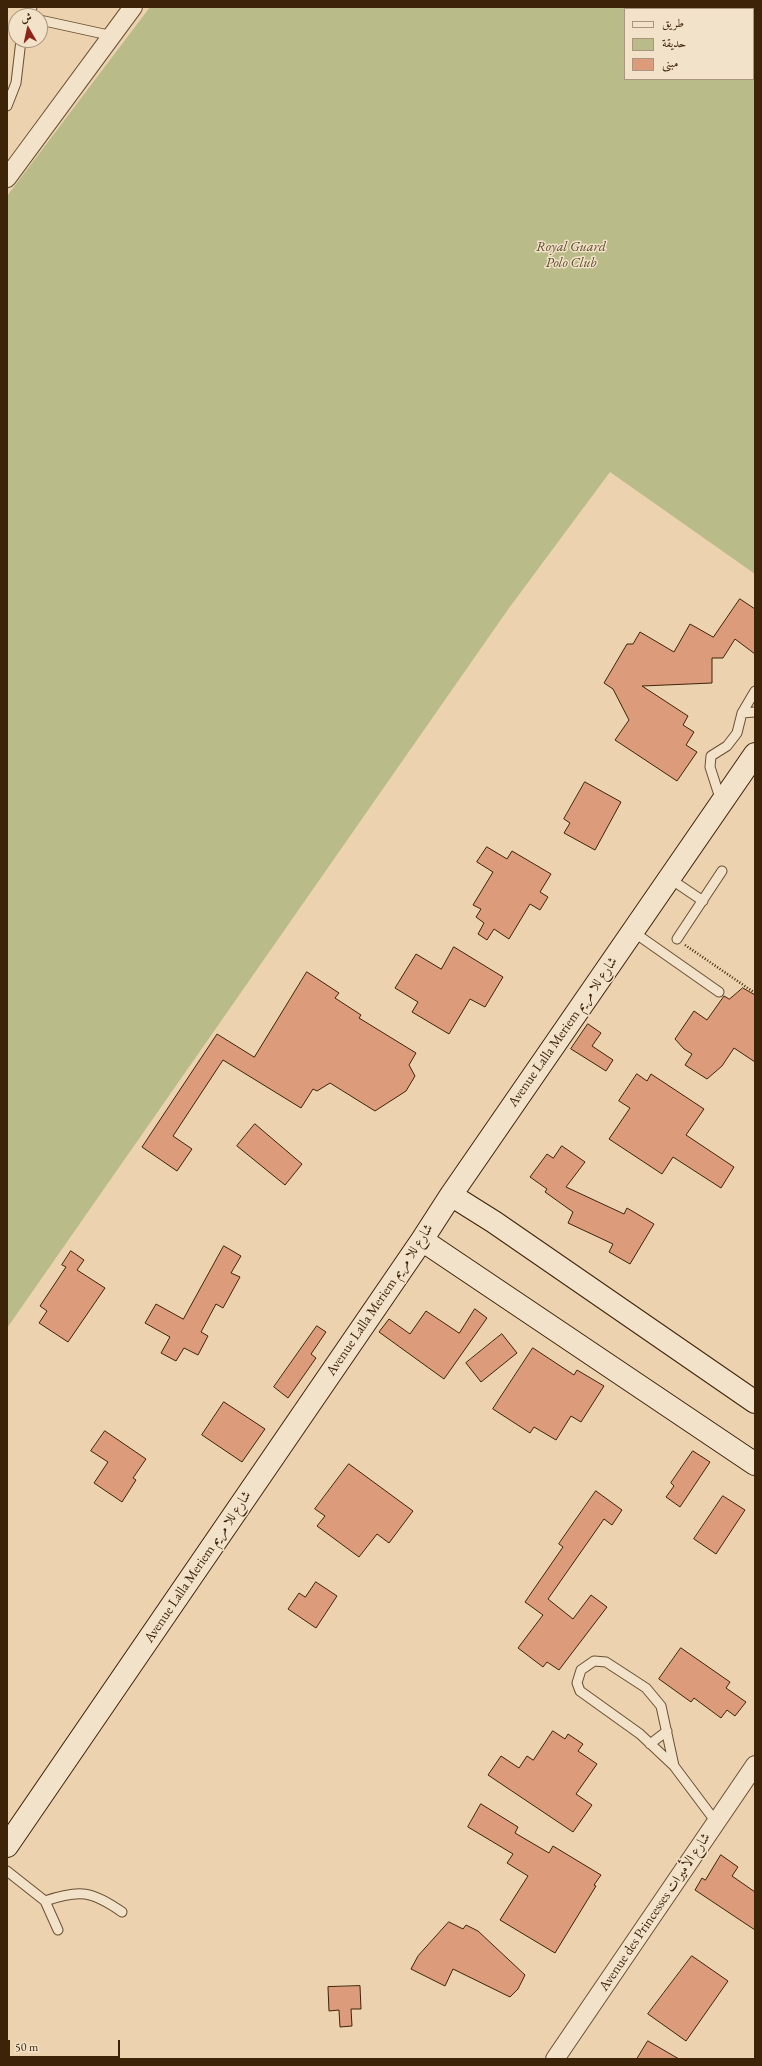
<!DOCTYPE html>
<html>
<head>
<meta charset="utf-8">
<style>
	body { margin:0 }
	#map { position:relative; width:762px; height:2066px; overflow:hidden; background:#ecd2ae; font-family:"EB Garamond",Amiri,serif }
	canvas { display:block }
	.frame { position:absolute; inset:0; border:8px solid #3d2409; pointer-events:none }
	.legend { position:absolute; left:624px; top:8px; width:130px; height:72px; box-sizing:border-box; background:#f3e2ca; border:1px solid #aa967d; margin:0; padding:5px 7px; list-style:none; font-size:12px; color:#3d2409 }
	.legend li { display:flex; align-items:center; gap:8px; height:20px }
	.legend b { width:20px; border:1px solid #aa967d }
	.north { position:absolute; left:8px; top:8px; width:40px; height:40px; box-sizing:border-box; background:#f3e2ca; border:1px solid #aa967d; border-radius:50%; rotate:351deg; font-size:11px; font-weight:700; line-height:16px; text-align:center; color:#3d2409 }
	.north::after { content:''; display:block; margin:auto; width:14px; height:18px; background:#8f2418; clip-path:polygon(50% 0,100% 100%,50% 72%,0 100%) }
	.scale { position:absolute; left:8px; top:2040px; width:112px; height:18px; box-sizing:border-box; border:2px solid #3d2409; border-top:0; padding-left:5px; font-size:12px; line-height:14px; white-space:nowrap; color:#3d2409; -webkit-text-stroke:3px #f3e2ca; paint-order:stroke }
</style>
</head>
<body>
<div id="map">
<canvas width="762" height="2066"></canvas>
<div class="frame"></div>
<ul class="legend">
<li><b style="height:5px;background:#f3e2ca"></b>طريق</li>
<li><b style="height:11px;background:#b9bb89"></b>حديقة</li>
<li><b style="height:11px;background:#dc9b7a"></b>مبنى</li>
</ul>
<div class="north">ش</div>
<div class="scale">50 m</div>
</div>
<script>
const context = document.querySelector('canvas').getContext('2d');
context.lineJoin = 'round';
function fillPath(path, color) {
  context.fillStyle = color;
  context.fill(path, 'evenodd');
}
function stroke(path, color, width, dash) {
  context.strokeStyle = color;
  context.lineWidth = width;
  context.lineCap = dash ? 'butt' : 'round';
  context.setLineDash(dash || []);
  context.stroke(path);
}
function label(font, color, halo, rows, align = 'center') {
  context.font = font + ' "EB Garamond",Amiri,serif';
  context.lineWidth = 3;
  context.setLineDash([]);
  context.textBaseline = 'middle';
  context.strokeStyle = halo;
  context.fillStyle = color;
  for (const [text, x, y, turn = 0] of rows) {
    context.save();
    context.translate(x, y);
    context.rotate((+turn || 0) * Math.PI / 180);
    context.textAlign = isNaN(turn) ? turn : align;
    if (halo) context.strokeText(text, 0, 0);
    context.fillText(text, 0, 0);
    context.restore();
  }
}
fillPath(new Path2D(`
	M150 7H755V574L610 472 509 608 7 1328V196ZM625 9H753V79H625Z`), '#b9bb89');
const building = new Path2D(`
	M740 599 755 609V654L735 639 723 658H712V683L642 686 688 716 683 725 694 732 686 745 697 752 677 781 615 740 629 720 613 689 604 683 627 644H633L640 632 674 652 690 624 713 637Z
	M585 782 621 802 595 850 564 833 570 823 564 819Z
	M487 847 507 859 512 851 551 874 540 892 548 897 540 910 530 904 509 939 494 929 487 940 478 934 484 923 476 917 481 909 473 905 493 872 477 862Z
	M454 947 503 977 485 1007 470 999 449 1034 412 1012 418 1002 395 988 416 954 441 969Z
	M307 972 339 993 335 998 361 1015 359 1018 416 1053 409 1065 415 1076 406 1091 375 1111 330 1083 317 1091 313 1089 301 1108 223 1060 173 1136 192 1149 177 1171 142 1147 217 1034 254 1057Z
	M743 988 755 995V1062L734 1048 722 1066 707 1079 685 1065 692 1054 684 1049 675 1039 694 1011 707 1020 724 996 729 999Z
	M588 1024 601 1033 592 1046 613 1060 606 1071 571 1049Z
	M637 1074 647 1081 651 1074 704 1109 686 1135 734 1167 721 1188 673 1157 662 1174 609 1139 630 1108 619 1101Z
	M255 1124 302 1164 285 1185 237 1146Z
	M562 1146 585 1162 566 1187 624 1214 627 1208 654 1224 630 1264 609 1252 613 1244 568 1223 573 1212 545 1192 547 1189 530 1177 547 1154 553 1158Z
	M224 1246 241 1256 231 1273 240 1277 223 1308 216 1304 201 1332 208 1336 198 1355 184 1348 176 1361 161 1353 170 1337 145 1323 156 1304 183 1319Z
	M71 1251 84 1260 77 1270 105 1288 68 1342 39 1323 47 1311 40 1306 66 1267 62 1265Z
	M475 1309 487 1318 444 1379 379 1332 389 1319 410 1334 426 1311 459 1333Z
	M317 1326 326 1332 311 1354 316 1358 288 1398 274 1387Z
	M502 1334 517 1353 481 1382 466 1363Z
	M533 1348 574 1375 577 1370 604 1386 581 1422 571 1416 556 1440 534 1427 530 1433 493 1409Z
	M224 1402 265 1429 242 1462 202 1435Z
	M105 1431 146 1459 133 1478 136 1480 122 1502 94 1483 108 1462 91 1451Z
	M693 1451 710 1462 680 1507 666 1497 674 1486 671 1483Z
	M349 1464 413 1511 389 1543 377 1534 359 1557 317 1526 325 1516 315 1509Z
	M596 1491 622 1510 612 1525 604 1519 548 1599 573 1619 591 1595 607 1607 559 1670 547 1662 543 1667 518 1648 543 1615 525 1602 563 1547 559 1544Z
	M723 1496 745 1510 716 1554 694 1539Z
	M316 1582 337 1596 316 1628 288 1609 299 1593 305 1597Z
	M681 1648 730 1682 726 1688 746 1702 735 1716 727 1710 721 1718 694 1698 691 1702 659 1679Z
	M553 1731 565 1739 568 1734 583 1744 578 1751 597 1764 576 1794 592 1805 573 1832 488 1775 501 1756 519 1768 527 1756 533 1760Z
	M481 1804 518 1827 515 1833 549 1853 553 1846 601 1875 594 1885 596 1886 555 1953 500 1920 528 1876 507 1863 513 1854 468 1827Z
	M721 1855 738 1867 732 1876 755 1892V1930L695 1890 702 1878 705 1880Z
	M449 1922 463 1929 466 1925 478 1931 525 1975 518 1989 510 1997 453 1969 445 1986 411 1969 418 1956Z
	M692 1956 728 1981 686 2041 648 2014Z
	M360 1986 361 2009H351L352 2026 340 2027 339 2010 329 2011 328 1987Z
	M648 2041 679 2059H637Z`);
fillPath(building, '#dc9b7a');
stroke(building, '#3d2409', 1);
const lane = new Path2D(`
	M29 16 32 7
	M40 20 113 36
	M7 106 16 83 21 40
	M742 713 755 712
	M721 801 710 767 711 756 727 746 737 733 742 713 755 691
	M669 878 703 901
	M632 931 719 992
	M677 939 722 871
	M650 1744 667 1731
	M674 1766 640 1734 580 1691 577 1683 581 1670 594 1661 606 1662 646 1688 661 1706 674 1766 716 1822
	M7 1871 45 1901 58 1930
	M45 1901C80 1889 92 1891 122 1912`);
const street = new Path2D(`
	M7 178 133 7
	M555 2059 755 1765`);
const secondary = new Path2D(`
	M451 1195 494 1222 755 1402
	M422 1240 755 1464
	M7 1846 422 1240 451 1195 755 754`);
stroke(lane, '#695032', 11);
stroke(street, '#695032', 20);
stroke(secondary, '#3d2409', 24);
stroke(new Path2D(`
	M685 945 755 993`), '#3d2409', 2.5, [1, 2]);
stroke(lane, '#f3e2ca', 9);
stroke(street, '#f3e2ca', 18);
stroke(secondary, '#f3e2ca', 22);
label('italic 14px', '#5c4a29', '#f3e2ca', [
	["Royal Guard",571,247],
	["Polo Club",571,263]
]);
label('14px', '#3d2409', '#f3e2ca', [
	["Avenue Lalla Meriem شارع للا مريم",563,1032,-55],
	["Avenue Lalla Meriem شارع للا مريم",380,1300,-56],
	["Avenue Lalla Meriem شارع للا مريم",198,1567,-56],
	["Avenue des Princesses شارع الأميرات",655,1912,-56]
]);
</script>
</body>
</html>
